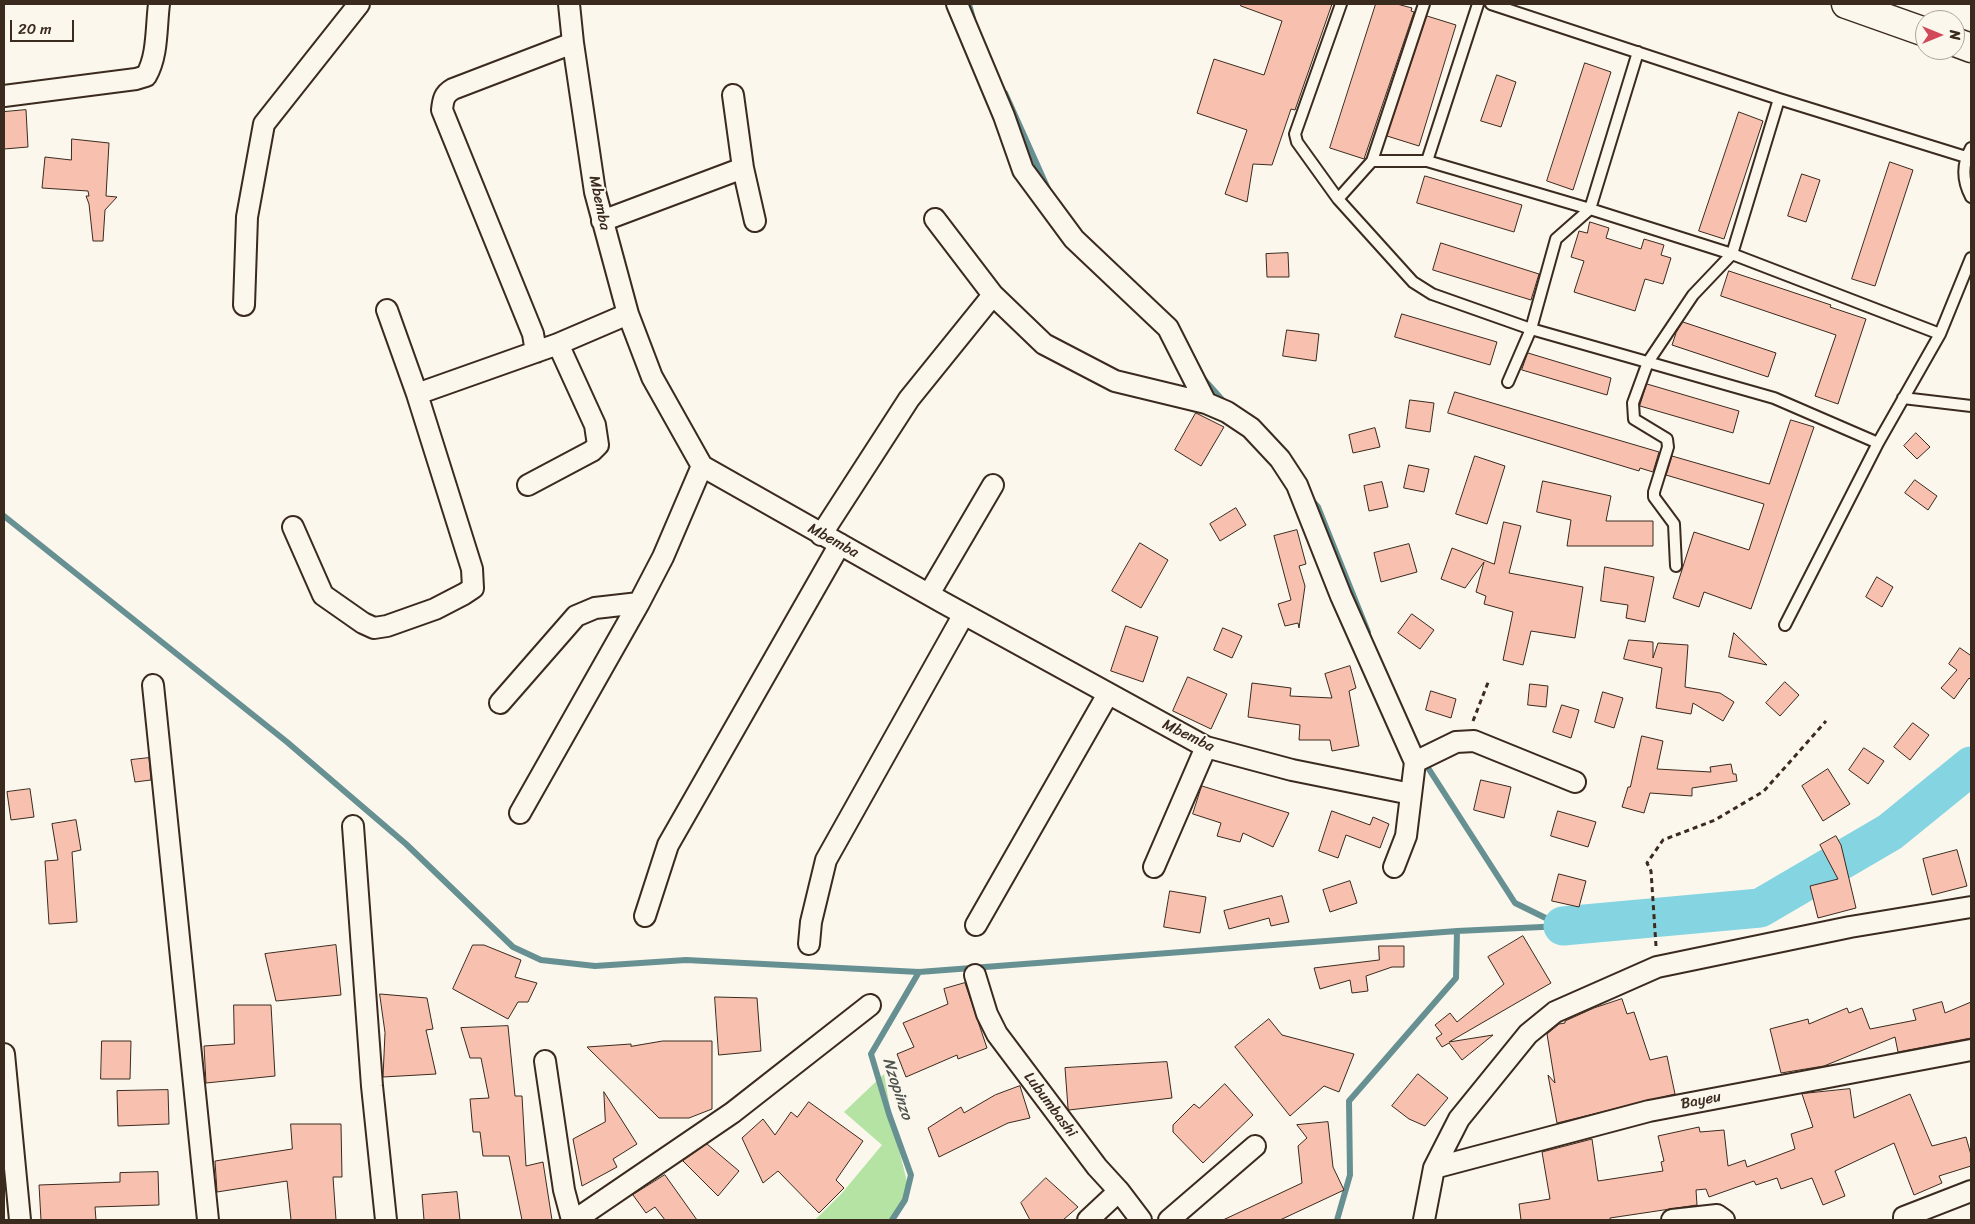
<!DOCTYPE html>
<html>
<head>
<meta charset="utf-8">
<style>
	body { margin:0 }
	#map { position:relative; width:1975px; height:1224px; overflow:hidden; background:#fbf7ec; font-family:Sriracha,sans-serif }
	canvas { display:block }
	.frame { position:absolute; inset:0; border:5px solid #3b2a1e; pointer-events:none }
	.north { position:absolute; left:1915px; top:10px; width:50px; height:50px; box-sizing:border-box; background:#fbf7ec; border:1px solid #aea59a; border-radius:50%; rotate:90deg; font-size:14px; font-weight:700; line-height:20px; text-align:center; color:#3b2a1e }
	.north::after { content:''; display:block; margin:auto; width:18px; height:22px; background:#d1495b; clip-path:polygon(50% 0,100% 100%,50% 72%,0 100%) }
	.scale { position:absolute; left:10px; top:20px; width:64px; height:22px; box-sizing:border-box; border:2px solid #3b2a1e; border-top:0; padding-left:6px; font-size:15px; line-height:18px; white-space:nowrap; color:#3b2a1e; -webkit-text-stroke:4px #fbf7ec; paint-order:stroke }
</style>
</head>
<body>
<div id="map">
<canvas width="1975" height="1224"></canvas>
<div class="frame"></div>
<div class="north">N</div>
<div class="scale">20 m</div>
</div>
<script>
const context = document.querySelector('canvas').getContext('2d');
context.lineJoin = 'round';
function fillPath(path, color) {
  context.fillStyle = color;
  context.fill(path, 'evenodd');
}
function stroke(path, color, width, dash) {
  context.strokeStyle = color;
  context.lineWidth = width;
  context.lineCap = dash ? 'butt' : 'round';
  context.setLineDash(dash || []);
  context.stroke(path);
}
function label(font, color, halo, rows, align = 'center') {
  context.font = font + ' Sriracha,sans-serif';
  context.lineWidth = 4;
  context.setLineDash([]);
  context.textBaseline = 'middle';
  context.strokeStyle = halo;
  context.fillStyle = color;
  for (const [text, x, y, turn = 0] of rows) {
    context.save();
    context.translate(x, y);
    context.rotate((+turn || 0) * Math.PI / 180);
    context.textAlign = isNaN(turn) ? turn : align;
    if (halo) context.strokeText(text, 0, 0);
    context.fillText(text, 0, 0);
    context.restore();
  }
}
fillPath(new Path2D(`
	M884 1074 893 1125 908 1186 896 1214 888 1220H815L842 1193 882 1145 844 1112Z`), '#b4e3a3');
stroke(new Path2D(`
	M969 4 973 19
	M1005 93 1048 189
	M1201 376 1226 404
	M1309 497 1318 507 1368 632
	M4 516 287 742 406 844 513 947 541 960 595 966 686 960 919 972 1457 931 1563 926
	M1423 760 1515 903 1562 926
	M892 1220 905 1200 911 1175 889 1114 871 1054 919 972
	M1337 1220 1350 1175 1349 1101 1456 978 1457 931`), '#679093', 6);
stroke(new Path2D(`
	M1563 926 1760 908 1890 832 1971 766`), '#85d4e1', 39);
const building = new Path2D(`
	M1241 4H1332L1295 110 1291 109 1272 165 1253 164 1247 202 1225 194 1247 130 1197 113 1214 59 1264 75 1282 21 1241 6Z
	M1376 4H1397L1412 8 1411 11 1414 12 1364 159 1330 148Z
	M1427 16 1456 25 1419 146 1387 136Z
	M1585 63 1611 72 1573 190 1547 181Z
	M1497 75 1516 82 1501 127 1481 121Z
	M26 110 28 147 4 149V112Z
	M1739 112 1763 121 1724 239 1699 231Z
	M72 139 109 143 106 196 117 197 105 210 103 241H93L89 204 86 196H89L88 191 42 188 45 157 71 160Z
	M1890 162 1913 170 1875 286 1852 279Z
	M1802 174 1820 180 1806 222 1788 216Z
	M1425 176 1522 205 1514 232 1417 203Z
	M1590 222 1609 228 1606 238 1641 249 1644 239 1664 245 1661 255 1671 258 1663 284 1645 279 1635 311 1574 292 1584 261 1571 257 1579 231 1587 233Z
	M1441 243 1539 274 1531 300 1433 270Z
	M1288 253 1289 277H1267L1266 254Z
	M1729 271 1831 305 1830 307 1866 319 1838 404 1815 396 1836 335 1721 296Z
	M1402 314 1497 342 1490 365 1395 337Z
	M1683 322 1776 353 1768 377 1672 345 1676 333Z
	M1287 330 1319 334 1316 361 1283 356Z
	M1528 353 1611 378 1607 395 1522 370Z
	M1647 384 1739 411 1733 433 1640 406Z
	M1455 392 1659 452 1653 472 1640 468 1639 471 1448 413Z
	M1410 400 1434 403 1430 432 1406 428Z
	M1196 413 1224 427 1201 466 1175 450Z
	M1791 420 1814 427 1751 609 1704 592 1699 607 1673 598 1694 532 1749 550 1764 504 1666 475 1672 456 1769 484Z
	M1375 428 1380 447 1353 453 1349 435Z
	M1916 433 1930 447 1917 459 1904 446Z
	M1475 456 1505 466 1487 524 1456 514Z
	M1409 465 1429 469 1424 492 1404 488Z
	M1915 480 1937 496 1928 510 1905 493Z
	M1543 481 1611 496 1606 521H1653V546H1567L1571 520 1537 512Z
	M1382 482 1388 507 1369 511 1364 486Z
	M1236 508 1246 525 1220 541 1210 524Z
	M1504 522 1521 526 1509 573 1583 587 1575 638 1531 631 1523 665 1503 660 1513 612 1484 604 1486 596 1476 592 1484 562 1465 588 1441 579 1452 548 1494 564Z
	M1297 530 1306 564 1299 566 1305 586 1299 628 1298 623 1285 626 1278 604 1291 600 1274 536Z
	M1140 543 1168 560 1141 608 1112 591Z
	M1409 544 1417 572 1381 582 1374 553Z
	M1605 567 1654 577 1645 622 1626 618 1628 605 1601 601Z
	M1877 577 1893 587 1882 607 1866 597Z
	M1412 614 1434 630 1420 649 1398 633Z
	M1126 626 1158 637 1143 682 1111 671Z
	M1223 628 1242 636 1232 658 1214 650Z
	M1734 633 1767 665 1729 657Z
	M1629 640 1653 642V658L1658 643 1688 645 1685 687 1720 693 1734 702 1723 721 1693 703 1691 714 1656 708 1662 668 1624 659Z
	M1960 648 1970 655 1971 653V680L1969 678 1954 699 1941 688 1957 670 1949 664Z
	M1350 666 1356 688 1349 691 1359 746 1332 751 1330 740H1299L1300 725 1248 717 1252 683 1291 688 1290 696 1332 698 1325 674Z
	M1188 677 1227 694 1211 729 1173 711Z
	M1785 682 1799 695 1780 716 1766 703Z
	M1530 684 1548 686 1546 707 1528 705Z
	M1431 691 1456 699 1451 718 1426 710Z
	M1603 692 1623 698 1614 728 1595 722Z
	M1562 705 1579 710 1571 738 1553 732Z
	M1913 723 1929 735 1910 760 1894 747Z
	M1642 736 1663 741 1657 769 1711 772 1710 767 1731 764 1733 774H1736L1737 781 1692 788V796L1650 793 1644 813 1622 807 1628 787H1630Z
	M1864 748 1884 761 1868 784 1849 770Z
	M149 758 151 780 135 782 131 760Z
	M1828 769 1850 804 1823 821 1802 786Z
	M1481 780 1511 787 1504 818 1474 810Z
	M1202 786 1289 813 1273 847 1243 833 1240 842 1217 836 1221 823 1193 814Z
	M30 789 34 817 11 820 7 792Z
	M1332 811 1370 825 1373 817 1389 824 1380 848 1346 835 1338 858 1319 851Z
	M1558 811 1596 822 1588 847 1551 836Z
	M76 820 81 850 72 852 77 922 49 924 45 861 58 860 52 824Z
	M1836 836 1841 845 1856 908 1818 918 1810 886 1838 879 1820 845Z
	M1957 850 1967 886 1932 895 1923 859Z
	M1559 874 1586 881 1579 907 1552 901Z
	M1350 881 1357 903 1330 912 1323 890Z
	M1170 891 1206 897 1200 933 1164 927Z
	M1282 896 1289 922 1271 926 1269 918 1229 929 1224 911Z
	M1523 936 1551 983 1449 1042 1493 1035 1462 1060 1449 1043 1442 1047 1436 1038 1442 1034 1435 1025 1450 1013 1457 1022 1504 984 1488 957Z
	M336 945 341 995 276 1001 265 954Z
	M473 945H484L521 960 515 977 537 983 528 1002H518L508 1019 453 989Z
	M1379 946H1404V967H1392L1366 976 1368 991 1352 993 1350 980 1320 989 1314 968 1379 960Z
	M965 983 987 1048 958 1059 957 1055 906 1077 897 1054 914 1047 903 1023 948 1004 944 989Z
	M380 994 427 998 433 1029 426 1030 436 1074 383 1077 385 1033Z
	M715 997 757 998 761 1051 719 1055Z
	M1622 999 1627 1014 1634 1012 1650 1060 1667 1056 1675 1094 1557 1123 1548 1075 1555 1083 1547 1034 1559 1024 1565 1023V1021L1594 1008Z
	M1942 1002 1945 1013 1971 1002V1038L1898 1052 1895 1037 1824 1066 1781 1073 1770 1029 1808 1019 1809 1024 1847 1008 1849 1013 1862 1008 1870 1029 1916 1020 1913 1010Z
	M234 1005H271L275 1076 206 1083 204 1046 234 1044Z
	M1269 1019 1282 1035 1354 1054 1339 1092 1324 1086 1290 1116 1235 1047Z
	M508 1026 515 1096H522L526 1166 543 1162 552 1220H522L509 1156H483L480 1132H473L470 1099 489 1098 481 1058H470L461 1028Z
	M102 1041H131L130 1079H101Z
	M663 1041H712V1109L689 1118H659L587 1047 631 1044V1046Z
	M1167 1062 1172 1098 1069 1110 1068 1108 1065 1068Z
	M1418 1074 1448 1098 1425 1126 1409 1119 1392 1106Z
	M1225 1084 1253 1115 1203 1163 1173 1132V1125L1194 1104 1199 1108Z
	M1020 1086 1030 1118 1008 1123 939 1157 928 1128 961 1107 964 1113 995 1095Z
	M1850 1089 1854 1118 1910 1094 1932 1146 1966 1137 1971 1155V1166L1939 1176 1942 1183 1914 1195 1894 1143 1835 1171 1845 1196 1823 1205 1812 1178 1781 1189 1777 1178 1756 1185 1754 1181 1709 1197 1706 1189 1696 1190 1697 1205 1610 1218V1220H1521L1519 1204 1550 1199 1542 1152 1592 1139 1598 1181 1663 1171 1661 1162 1664 1161 1658 1136 1699 1127 1700 1132 1724 1130 1728 1166 1745 1160 1747 1167 1795 1149 1791 1134 1813 1127 1802 1094Z
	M168 1090 169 1124 118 1126 117 1091Z
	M604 1092 637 1144 613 1159 617 1167 582 1186 573 1139 605 1122Z
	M809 1102 863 1141 836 1180 844 1188 819 1213 778 1171 763 1183 742 1138 763 1119 775 1135 791 1112 797 1117Z
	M1328 1122 1333 1167 1344 1190 1280 1220H1223L1302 1183 1298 1146 1307 1138 1297 1125Z
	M291 1124H341L342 1177H333L336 1220H291L287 1181 217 1192 215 1161 292 1149Z
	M707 1144 739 1171 718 1196 683 1161Z
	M158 1172 159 1205 95 1207 96 1220H41L39 1185 120 1182V1173Z
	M665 1175 697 1220H665L655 1207 646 1213 633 1195Z
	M1046 1178 1078 1207 1063 1220H1030L1021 1203Z
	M457 1192 460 1220H424L422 1195Z`);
fillPath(building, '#f8c0ae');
stroke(building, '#3b2a1e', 1);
const lane = new Path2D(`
	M1341 4 1295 134 1297 142 1338 199 1413 282 1432 294 1531 329 1774 398 1878 443 1785 625
	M1491 4 1779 99 1966 157
	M1971 148C1962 164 1962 180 1971 197
	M1372 161H1427L1478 4
	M1427 161 1590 209 1732 254 1940 334
	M1338 199 1372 161 1424 4
	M1508 382 1531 329 1556 239 1590 209 1638 52
	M1903 398 1971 406
	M1878 443 1940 334 1971 258
	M1676 566 1674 524 1654 497V492L1668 447 1667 439 1634 419 1633 403 1648 362 1693 295 1732 254 1779 99`);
const street = new Path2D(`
	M569 4 573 43 595 192 628 314 652 377 702 466 942 602 1206 747 1292 770 1411 794
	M957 4 1004 116 1023 170 1074 239 1168 328 1206 403
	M733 95 743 168 755 221
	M4 96 136 79 146 76C158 56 156 27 159 4
	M935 219 993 295 1044 344 1115 381 1206 403 1227 412 1251 428 1280 459 1297 485 1341 596 1415 762 1406 836 1394 867
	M602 221 743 168
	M244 305 247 217 264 124 359 4
	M536 352 533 334 442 110C443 100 444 94 453 89L573 43
	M417 394 558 344 628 314
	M528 485 592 451 598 445 595 425 558 344
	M293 527 323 595 363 623 374 628 387 626 435 609 464 594 473 588 472 569 417 394 387 310
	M821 535 909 399 993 295
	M929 594 993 485
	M153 685 208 1220
	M500 703 576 616 595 608 639 603
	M1415 762 1456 742 1474 741 1575 782
	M520 813 639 603 663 557 702 466
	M353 826 372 1086 386 1220
	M1154 867 1206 747
	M645 916 668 845 840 544
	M976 925 1108 694
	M809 944 811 922 826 860 964 614
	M975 975 987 1014 997 1034 1097 1167 1119 1191 1088 1220
	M4 1054 20 1220
	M545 1061 564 1190 572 1220
	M1434 1168 1649 1111 1971 1050
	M1119 1191 1141 1220
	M575 1220 732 1113 870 1005
	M1169 1220 1255 1146
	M1424 1220 1434 1168 1459 1119 1528 1034 1555 1012 1657 967 1850 927 1971 907
	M1672 1220 1717 1215 1724 1220
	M1904 1220V1217L1971 1191`);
const primary = new Path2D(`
	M1846 4 1925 32
	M1955 42 1971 48`);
stroke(lane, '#3b2a1e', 14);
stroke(street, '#3b2a1e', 24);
stroke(primary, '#3b2a1e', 31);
stroke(new Path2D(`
	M1473 721 1489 680
	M1656 946 1651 871 1647 863 1663 840 1715 820 1764 791 1826 721`), '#3b2a1e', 3, [5, 4]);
stroke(lane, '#fbf7ec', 10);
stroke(street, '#fbf7ec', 20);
stroke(primary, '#fbf7ec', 28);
label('15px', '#3b2a1e', '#fbf7ec', [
	["Mbemba",599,203,78],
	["Mbemba",833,541,29],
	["Mbemba",1188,736,26],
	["Bayeu",1701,1101,-11],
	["Lubumbashi",1050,1105,53]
]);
label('italic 16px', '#4e544f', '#fbf7ec', [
	["Nzopinzo",897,1089,72]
]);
</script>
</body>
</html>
